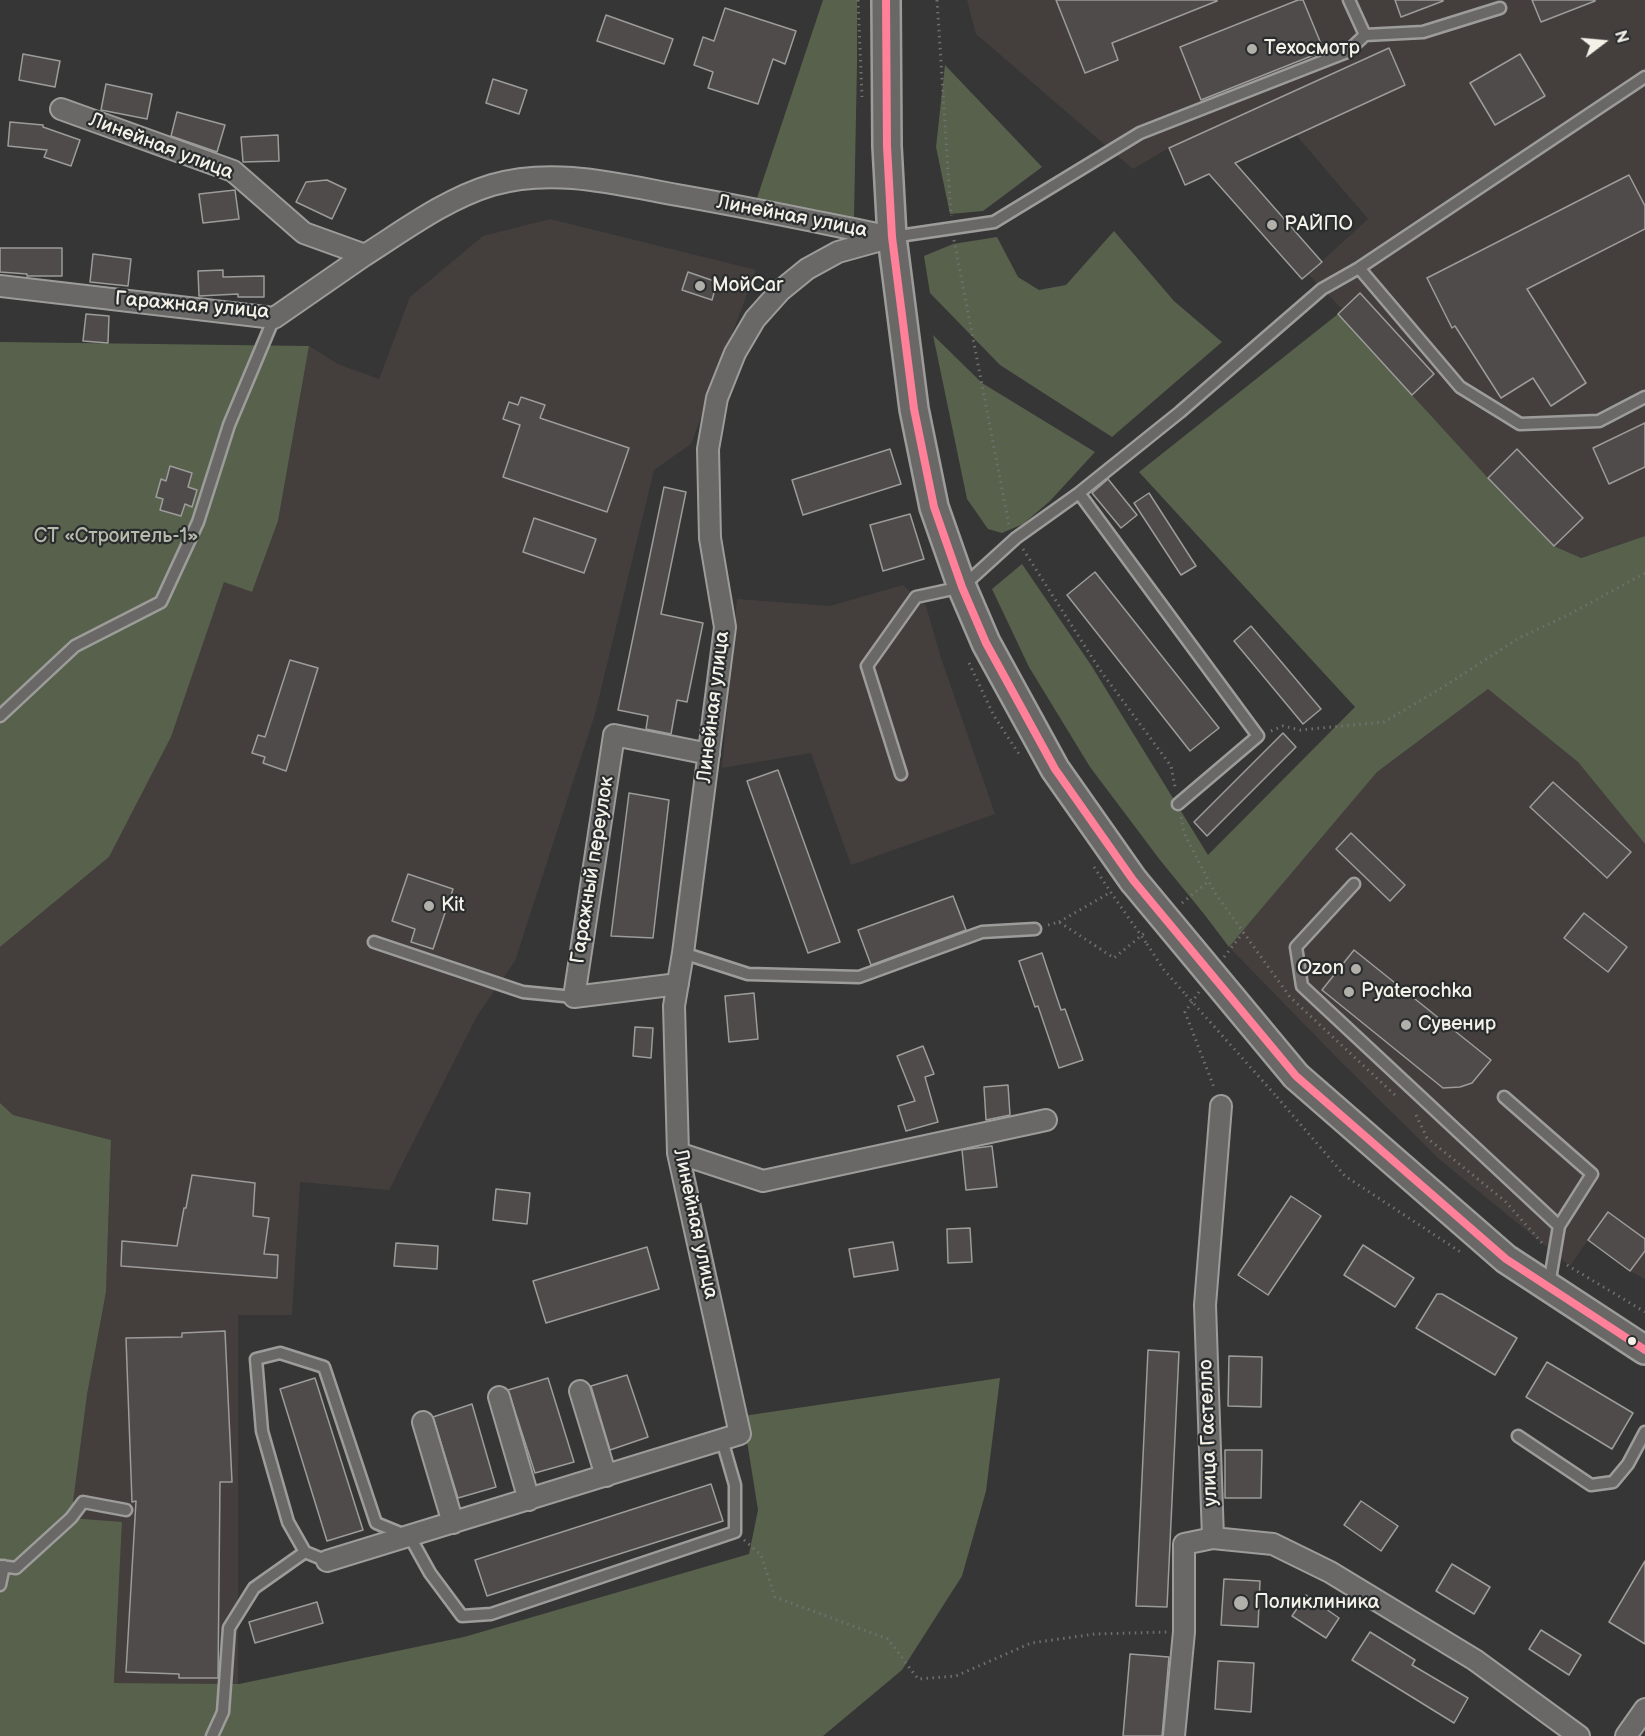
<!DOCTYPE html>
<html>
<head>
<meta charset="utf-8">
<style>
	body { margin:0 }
	#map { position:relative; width:1645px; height:1736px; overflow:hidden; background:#363636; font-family:"Balsamiq Sans",sans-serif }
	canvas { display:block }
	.north { position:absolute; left:1573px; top:12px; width:60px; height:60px; -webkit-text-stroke:4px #2a2d2e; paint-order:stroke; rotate:74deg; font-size:16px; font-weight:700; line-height:24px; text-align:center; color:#f4f1e8 }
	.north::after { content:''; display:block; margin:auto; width:21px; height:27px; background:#f4f1e8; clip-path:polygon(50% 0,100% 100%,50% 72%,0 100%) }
</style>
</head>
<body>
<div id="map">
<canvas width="1645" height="1736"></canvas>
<div class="north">N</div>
</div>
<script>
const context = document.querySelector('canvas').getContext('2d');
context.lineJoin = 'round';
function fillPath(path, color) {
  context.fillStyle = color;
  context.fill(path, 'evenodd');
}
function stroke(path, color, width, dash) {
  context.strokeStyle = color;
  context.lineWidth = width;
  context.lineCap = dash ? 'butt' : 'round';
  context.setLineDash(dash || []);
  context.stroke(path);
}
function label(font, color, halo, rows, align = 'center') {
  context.font = font + ' "Balsamiq Sans",sans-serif';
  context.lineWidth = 4.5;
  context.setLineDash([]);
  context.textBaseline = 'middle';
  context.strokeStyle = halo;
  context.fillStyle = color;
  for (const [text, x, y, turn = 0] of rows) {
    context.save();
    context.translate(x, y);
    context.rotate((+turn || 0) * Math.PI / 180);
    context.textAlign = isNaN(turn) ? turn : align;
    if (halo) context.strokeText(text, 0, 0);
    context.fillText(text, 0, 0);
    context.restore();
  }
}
fillPath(new Path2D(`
	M967 0H1645V536L1580 558 1554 546 1488 478 1338 314 1342 309 1308 274 1368 219 1296 135 1185 185 1169 148 1133 169 976 34Z
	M550 219 756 270 691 444 654 470 595 714 515 961 477 1016 389 1190 300 1182 292 1315H238V1684L114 1683 122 1523 71 1518 87 1395 106 1292 111 1141 13 1115 0 1103V947L109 857 171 737 224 581 252 592 278 521 309 346 338 364 379 379 410 297 483 236Z
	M903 585 926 606 941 658 995 814 851 865 811 753 722 768 737 599 830 606Z
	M1488 689 1578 762 1645 844V1279L1630 1271 1588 1240 1570 1266 1439 1159 1340 1061 1229 947 1377 772Z`), '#443f3d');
fillPath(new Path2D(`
	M823 0H857V64L854 218 756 201Z
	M945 65 1042 167 983 211 950 214 936 147Z
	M1114 231 1174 301 1222 342 1112 437 1000 365 930 293 924 256 953 244 997 237 1018 277 1039 290 1066 285Z
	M1338 314 1488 478 1554 546 1581 558 1645 536V844L1578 762 1488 689 1377 772 1229 947 1204 914 1160 860 1090 767 1029 667 992 589 1022 564 1091 665 1208 855 1355 707 1139 472Z
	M933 335 982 383 1095 452 1050 501 1023 524 1002 533 988 529 967 499Z
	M0 342 309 346 278 521 252 592 224 582 171 737 109 857 0 947Z
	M0 1103 13 1115 111 1140 106 1292 87 1395 71 1518 122 1522 114 1683 239 1684 464 1637 749 1554 758 1510 743 1416 1000 1378 986 1491 962 1576 902 1670 823 1736H0Z`), '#58614c');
const building = new Path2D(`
	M1056 0H1217V1L1112 43 1118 60 1085 73Z
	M1298 0H1303L1324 51 1201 100 1180 47Z
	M1395 0H1443V1L1401 17Z
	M1532 0H1595V1L1541 22Z
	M725 8 796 31 785 64 773 59 758 104 708 88 713 72 694 65 703 37 714 41Z
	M606 15 673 39 664 64 597 41Z
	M1389 48 1405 85 1235 163 1322 262 1302 279 1209 174 1185 185 1169 148Z
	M23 54 60 61 55 87 19 80Z
	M1520 54 1545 96 1495 125 1470 83Z
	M493 79 527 90 519 114 486 103Z
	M106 84 152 94 147 119 101 110Z
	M177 112 225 125 217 152 171 136Z
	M10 122 43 125V127L80 140 71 166 44 157 47 150 8 146Z
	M278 135 279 161 243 162 241 137Z
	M1629 175 1645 206V229L1527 289 1586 383 1551 406 1533 378 1501 398 1455 326 1452 328 1427 278Z
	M327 180 346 189 332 219 296 202 306 182Z
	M235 190 239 219 203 223 199 194Z
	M0 248H62V276H27V274L0 272Z
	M93 254 131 259 128 286 90 282Z
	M223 270V277L264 276V297H238V294L199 296 198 271Z
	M688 272 717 282 712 300 682 290Z
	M1360 293 1434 374 1412 395 1338 314Z
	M86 314 109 316 108 343 83 341Z
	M521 397 545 405 540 418 629 448 607 512 503 477 520 425 503 419 509 402 518 405Z
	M1645 423V467L1609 484 1593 448Z
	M890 449 901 484 803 515 792 480Z
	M1517 449 1583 518 1554 546 1488 478Z
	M170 466 192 473 188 487 197 490 192 507 185 504 181 516 160 510 163 499 156 497 161 479 166 481Z
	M1108 479 1137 515 1121 528 1092 493Z
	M664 487 686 492 661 614 703 623 687 702 677 700 671 734 646 729 648 716 618 710Z
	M1149 493 1196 566 1181 575 1134 503Z
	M910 514 924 559 883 571 870 525Z
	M534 518 596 539 584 573 523 552Z
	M1095 572 1219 728 1190 751 1067 595Z
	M1251 626 1321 709 1303 724 1234 641Z
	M290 660 318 668 286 771 263 763 265 757 252 753 258 735 265 737Z
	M1283 733 1296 747 1207 836 1194 822Z
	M778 770 840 942 808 953 747 781Z
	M1553 782 1631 852 1607 878 1530 807Z
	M629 793 669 800 653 938 611 936Z
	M1351 833 1405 885 1390 901 1336 849Z
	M408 874 453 889 433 949 411 942 415 929 392 921Z
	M953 896 966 930 871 965 858 930Z
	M1584 913 1627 947 1608 972 1564 938Z
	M1354 950 1491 1060 1472 1083 1460 1087 1443 1088 1322 990Z
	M1042 953 1061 1010 1065 1009 1083 1060 1059 1068 1038 1006 1035 1007 1019 961Z
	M754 993 758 1039 729 1042 725 996Z
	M635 1027 653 1028 651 1058 633 1056Z
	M923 1046 934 1074 925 1077 938 1122 906 1131 898 1106 915 1101 897 1056Z
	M1008 1085 1010 1115 986 1120 984 1087Z
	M992 1146 997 1187 966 1190 962 1150Z
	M192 1175 255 1183 253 1216 269 1218 264 1254 278 1255 277 1278 121 1266 122 1241 177 1246 184 1208H186Z
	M496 1189 530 1193 527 1224 493 1220Z
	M1291 1196 1321 1216 1268 1295 1238 1275Z
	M1608 1212 1645 1239V1251L1630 1271 1588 1240Z
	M970 1228 972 1262 948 1263 947 1229Z
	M893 1242 898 1270 854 1277 849 1249Z
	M396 1243 438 1246 437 1269 394 1266Z
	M1363 1245 1414 1278 1395 1307 1344 1275Z
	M647 1247 659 1289 546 1323 533 1281Z
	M1437 1294H1442L1517 1338 1495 1375 1416 1328Z
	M225 1331 232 1482H220L218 1678H179V1674L126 1672 136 1501 132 1502 126 1338 182 1337V1333Z
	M1148 1350 1179 1352 1167 1607 1136 1606Z
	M1229 1356 1262 1357 1261 1407 1228 1406Z
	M1547 1362 1633 1413 1612 1449 1526 1397Z
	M627 1375 648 1437 610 1450 591 1386Z
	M315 1378 363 1530 327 1541 280 1389Z
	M548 1378 574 1462 535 1473 508 1390Z
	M472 1404 496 1487 458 1498 433 1417Z
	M1225 1450H1262L1261 1498H1225Z
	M711 1484 723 1521 487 1596 475 1560Z
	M1361 1501 1398 1526 1381 1551 1344 1525Z
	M1645 1561V1644L1609 1622Z
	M1452 1564 1490 1587 1474 1614 1436 1591Z
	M1224 1579 1260 1581 1258 1627 1221 1625Z
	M1306 1595 1339 1618 1326 1638 1292 1616Z
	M317 1602 323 1623 255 1643 249 1622Z
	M1541 1630 1581 1655 1569 1675 1529 1649Z
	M1370 1632 1415 1660 1412 1665 1468 1698 1454 1723 1352 1660Z
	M1130 1654 1169 1657 1162 1736H1123Z
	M1218 1661 1254 1663 1251 1712 1215 1709Z`);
fillPath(building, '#4f4b4a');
stroke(building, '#9c9c9a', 1.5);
const service = new Path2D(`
	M1349 0 1365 35 1423 32 1500 8
	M892 237 994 222 1140 133 1347 52 1365 35
	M1359 268 1460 387 1520 424 1599 421 1645 397
	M1079 493 1258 736 1178 804
	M0 716 75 646 161 602 198 522 229 425 274 318
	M901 774 867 666 916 597 962 587 1016 538 1079 493 1180 412 1322 289 1359 268 1645 77
	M1354 884 1296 947 1302 986 1559 1226
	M374 942 523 992 574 997
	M683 953 748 974 859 977 982 932 1035 929
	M1504 1097 1592 1174 1559 1226 1549 1285
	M1518 1436 1591 1485 1613 1482 1628 1464 1645 1432
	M327 1561 305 1552 288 1522 262 1431 256 1359 280 1353 324 1367 376 1523 410 1537 430 1573 462 1616 491 1614 735 1532V1485L722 1440
	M0 1566 16 1568 71 1518 83 1502 126 1510
	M0 1585 4 1566
	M212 1736 223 1712 229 1628 254 1588 305 1552`);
const minor = new Path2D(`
	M61 109 233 171 304 233 365 255C406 229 446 199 492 185 553 167 617 184 677 195 747 207 817 222 887 236
	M0 286 274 318 365 255
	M678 984 574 997 614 735 709 754
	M678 1153 763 1181 1046 1120
	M580 1391 606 1476
	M499 1397 529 1500
	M423 1422 453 1523
	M1213 1538 1273 1544 1330 1572 1475 1660 1579 1736
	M327 1561 740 1434 678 1153 674 1006 683 953 725 627 710 538 708 449 717 398 735 353 755 319 780 291 807 269 838 252 892 237
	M1174 1736 1184 1632V1544L1213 1538 1205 1305 1221 1106
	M1626 1736 1645 1709`);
const secondary = new Path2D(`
	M886 0 887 146 892 237 914 409 934 507 962 587 986 643 1055 769 1133 880
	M1296 1076 1506 1259 1645 1350`);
stroke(service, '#9c9c9a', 15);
stroke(minor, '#9c9c9a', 24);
stroke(secondary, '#9c9c9a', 32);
stroke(new Path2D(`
	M858 0 862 97
	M937 0 951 216
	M954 240 1009 525
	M1023 549 1100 670 1171 766 1175 787
	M969 663 994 716 1019 754
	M1271 731 1283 726 1300 730 1384 722 1440 689 1519 638 1568 615 1645 573
	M1181 817 1184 833 1215 893 1290 997 1396 1096
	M1094 867 1114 897
	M1182 903 1209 881
	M1059 922 1111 892
	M1048 925 1059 922 1114 958 1147 931
	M1147 944 1164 970 1186 995
	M1224 957 1243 933
	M1199 992 1185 1012 1215 1090
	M1277 1097 1345 1176 1462 1253
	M1416 1115 1427 1138 1505 1201 1542 1243
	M1567 1265 1645 1312
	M744 1540 761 1555 775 1597 888 1639 918 1679 956 1676 1031 1643 1095 1634 1167 1632`), '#70706f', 3, [1.5, 4.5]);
stroke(service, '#696866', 10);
stroke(minor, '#696866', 20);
stroke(secondary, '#696866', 27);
const secondaryBridge = new Path2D(`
	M1133 880 1296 1076`);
stroke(secondaryBridge, '#9c9c9a', 32, []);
stroke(new Path2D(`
	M1114 897 1147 944
	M1186 995 1277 1097`), '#70706f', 3, [1.5, 4.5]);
stroke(secondaryBridge, '#696866', 27);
stroke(new Path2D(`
	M886 0 887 146 892 237 914 409 934 507 962 587 986 643 1055 769 1133 880 1296 1076 1506 1259 1645 1350`), '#ff8098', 8);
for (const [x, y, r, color] of [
	[1252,49,6,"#b2b0aa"],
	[1272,225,6,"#b2b0aa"],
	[700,286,6,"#b2b0aa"],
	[429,906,6,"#b2b0aa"],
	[1356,969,6,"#b2b0aa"],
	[1349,992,6,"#b2b0aa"],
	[1406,1025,6,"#b2b0aa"],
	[1632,1341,5,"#f4f1e8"],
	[1241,1603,8,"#b2b0aa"]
]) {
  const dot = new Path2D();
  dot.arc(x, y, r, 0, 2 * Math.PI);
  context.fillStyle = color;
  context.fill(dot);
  stroke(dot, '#2a2d2e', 2);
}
label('20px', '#f4f1e8', '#2a2d2e', [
	["Техосмотр",1264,49],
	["РАЙПО",1284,225],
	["МойCar",712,286],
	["Kit",441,906],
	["Ozon",1344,969,"right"],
	["Pyaterochka",1361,992],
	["Сувенир",1418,1025],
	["Поликлиника",1254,1603]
], 'left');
label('20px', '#f4f1e8', '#2a2d2e', [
	["Линейная улица",161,147,21],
	["Линейная улица",792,217,11],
	["Гаражная улица",192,306,5],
	["Линейная улица",714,707,-83],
	["Гаражный переулок",593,870,-81],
	["Линейная улица",695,1224,78],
	["улица Гастелло",1209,1433,-92]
]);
label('20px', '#b8baab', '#2a2d2e', [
	["СТ «Строитель-1»",116,537]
]);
</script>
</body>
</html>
